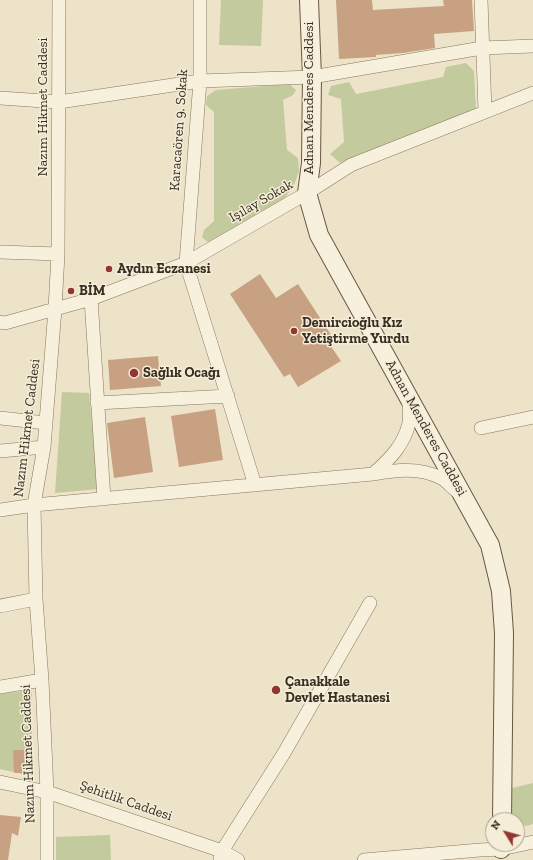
<!DOCTYPE html>
<html>
<head>
<meta charset="utf-8">
<style>
	body { margin:0 }
	#map { position:relative; width:533px; height:860px; overflow:hidden; background:#ece3c9; font-family:"Zilla Slab",serif }
	canvas { display:block }
	.north { position:absolute; left:485px; top:812px; width:40px; height:40px; box-sizing:border-box; background:#f4edd8; border:1px solid #a9a18f; border-radius:50%; rotate:307deg; font-size:11px; font-weight:700; line-height:16px; text-align:center; color:#392e21 }
	.north::after { content:''; display:block; margin:auto; width:14px; height:18px; background:#933532; clip-path:polygon(50% 0,100% 100%,50% 72%,0 100%) }
</style>
</head>
<body>
<div id="map">
<canvas width="533" height="860"></canvas>
<div class="north">N</div>
</div>
<script>
const context = document.querySelector('canvas').getContext('2d');
context.lineJoin = 'round';
function fillPath(path, color) {
  context.fillStyle = color;
  context.fill(path, 'evenodd');
}
function stroke(path, color, width, dash) {
  context.strokeStyle = color;
  context.lineWidth = width;
  context.lineCap = dash ? 'butt' : 'round';
  context.setLineDash(dash || []);
  context.stroke(path);
}
function label(font, color, halo, rows, align = 'center') {
  context.font = font + ' "Zilla Slab",serif';
  context.lineWidth = 3;
  context.setLineDash([]);
  context.textBaseline = 'middle';
  context.strokeStyle = halo;
  context.fillStyle = color;
  for (const [text, x, y, turn = 0] of rows) {
    context.save();
    context.translate(x, y);
    context.rotate((+turn || 0) * Math.PI / 180);
    context.textAlign = isNaN(turn) ? turn : align;
    if (halo) context.strokeText(text, 0, 0);
    context.fillText(text, 0, 0);
    context.restore();
  }
}
fillPath(new Path2D(`
	M221 0H263L261 46 219 45Z
	M466 63 474 71 476 110 340 163 330 154 344 142 341 99 328 95 331 86 349 82 356 94 443 77 446 67Z
	M289 84 296 90 293 95 283 100 287 150 298 158 299 171 294 185 283 201 211 245 202 237 204 230 214 221V112L206 105 207 96 216 90Z
	M62 392 89 393 99 489 55 493Z
	M32 690V776L0 769V694Z
	M533 783V824L526 826 517 823V820H509L512 788Z
	M110 835 111 860H56V837Z`), '#c3ca9d');
fillPath(new Path2D(`
	M336 0H372L373 10 444 6 443 0H472L474 31 434 34 435 48 403 53 376 55V57L339 59Z
	M260 274 276 298 298 284 335 341 330 345 341 361 298 387 290 374 284 377 230 294Z
	M158 356 161 386 110 390 108 360Z
	M215 409 223 460 179 467 171 416Z
	M145 417 153 472 114 478 107 423Z
	M13 750H30V773H14Z
	M0 815 21 817 18 836 12 833 8 860H0Z`), '#c8a182');
const street = new Path2D(`
	M200 0V81L186 263 255 485
	M481 0 485 111
	M0 98 59 102 200 81 312 77 482 48 533 46
	M0 252 58 254
	M91 299 104 499
	M0 322 5 323 91 299 186 263 307 193 351 165 533 93
	M97 403 228 396
	M0 418 46 423
	M481 428 533 417
	M0 451 44 447
	M373 474C390 459 404 445 409 423 410 416 409 407 409 400
	M0 510 34 505 373 474C397 470 419 467 441 478 447 481 452 488 458 492
	M0 606 36 599
	M0 687 42 680
	M0 782 47 792 222 851 238 860
	M47 860V792L42 680 36 599 34 505 44 447 55 309 58 254 59 0
	M220 860 222 851 284 753 370 603
	M364 860 480 850 501 849 533 842`);
const secondary = new Path2D(`
	M309 0 312 77 311 163 307 193 319 235 490 545 501 591 504 633 502 820
	M501 849 502 844`);
stroke(street, '#88765f', 14);
stroke(secondary, '#6a5742', 20);
stroke(street, '#f7f0dc', 13);
stroke(secondary, '#f7f0dc', 18);
for (const [x, y, r, color] of [
	[109,269,4,"#933532"],
	[71,291,4,"#933532"],
	[294,331,4,"#933532"],
	[134,373,5,"#933532"],
	[276,690,5,"#933532"]
]) {
  const dot = new Path2D();
  dot.arc(x, y, r, 0, 2 * Math.PI);
  context.fillStyle = color;
  context.fill(dot);
  stroke(dot, '#f4edd8', 1.5);
}
label('14px', '#392e21', '#f4edd8', [
	["Adnan Menderes Caddesi",309,98,-90],
	["Nazım Hikmet Caddesi",43,107,-90],
	["Karacaören 9. Sokak",179,130,-86],
	["Işılay Sokak",261,201,-30],
	["Nazım Hikmet Caddesi",27,428,-83],
	["Adnan Menderes Caddesi",426,428,61],
	["Nazım Hikmet Caddesi",28,754,-92],
	["Şehitlik Caddesi",126,801,19]
]);
label('bold 14px', '#392e21', '#f4edd8', [
	["Aydın Eczanesi",117,269],
	["BİM",79,291],
	["Demircioğlu Kız",302,323],
	["Yetiştirme Yurdu",302,339],
	["Sağlık Ocağı",143,373],
	["Çanakkale",285,682],
	["Devlet Hastanesi",285,698]
], 'left');
</script>
</body>
</html>
